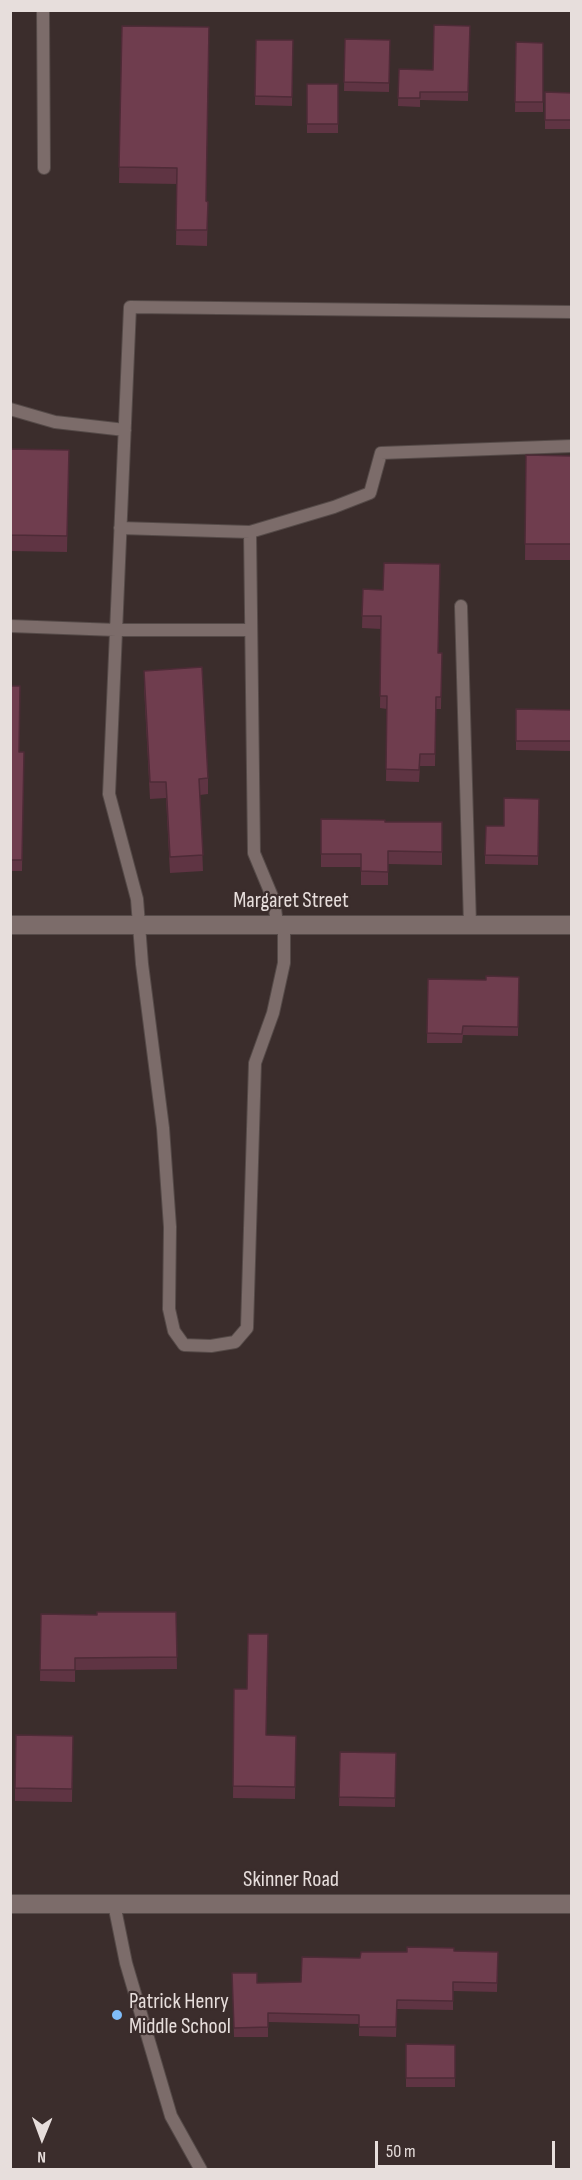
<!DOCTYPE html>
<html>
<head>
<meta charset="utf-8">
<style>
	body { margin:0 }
	#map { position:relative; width:582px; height:2180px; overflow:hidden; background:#3b2d2c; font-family:"Sofia Sans Condensed",sans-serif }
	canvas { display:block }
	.frame { position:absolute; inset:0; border:12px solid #e7dedc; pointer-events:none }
	.north { position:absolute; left:12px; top:2108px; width:60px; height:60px; -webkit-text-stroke:4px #3b2d2c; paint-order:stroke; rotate:181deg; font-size:16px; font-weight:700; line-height:24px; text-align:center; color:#e7dedc }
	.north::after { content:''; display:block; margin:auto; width:21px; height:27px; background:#e7dedc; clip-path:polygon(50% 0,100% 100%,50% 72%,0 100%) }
	.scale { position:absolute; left:375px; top:2141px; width:180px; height:27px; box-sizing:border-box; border:3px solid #e7dedc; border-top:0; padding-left:8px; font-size:18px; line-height:21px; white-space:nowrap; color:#e7dedc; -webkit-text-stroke:4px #3b2d2c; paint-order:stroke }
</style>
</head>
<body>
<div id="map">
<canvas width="582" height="2180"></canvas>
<div class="frame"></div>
<div class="north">N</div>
<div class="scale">50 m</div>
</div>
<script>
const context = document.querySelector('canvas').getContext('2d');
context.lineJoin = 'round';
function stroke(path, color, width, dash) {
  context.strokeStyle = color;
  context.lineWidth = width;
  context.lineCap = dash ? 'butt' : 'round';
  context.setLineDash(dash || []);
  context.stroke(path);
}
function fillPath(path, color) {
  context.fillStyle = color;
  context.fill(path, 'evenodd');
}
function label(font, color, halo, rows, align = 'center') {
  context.font = font + ' "Sofia Sans Condensed",sans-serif';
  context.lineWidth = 4.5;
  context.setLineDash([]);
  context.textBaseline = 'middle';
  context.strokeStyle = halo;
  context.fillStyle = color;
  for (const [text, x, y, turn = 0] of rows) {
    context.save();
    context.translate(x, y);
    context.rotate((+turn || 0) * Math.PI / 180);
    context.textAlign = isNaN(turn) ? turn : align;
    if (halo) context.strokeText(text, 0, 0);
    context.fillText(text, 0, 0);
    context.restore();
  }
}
const service = new Path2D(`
	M43 10 44 168
	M10 409 55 422 125 430
	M120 528 250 532 254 853 274 901 277 924
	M250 532 334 507 370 493 381 453 572 446
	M461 606 470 925
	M10 626 116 630H251
	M284 924V963L273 1013 255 1063 247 1328 235 1342 211 1346 184 1345 174 1331 169 1309 170 1227 163 1128 142 964 137 899 109 794 130 307 572 312
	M114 1904 126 1963 171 2116 201 2170`);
const minor = new Path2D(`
	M10 925H572
	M10 1904H572`);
stroke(service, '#554a48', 14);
stroke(minor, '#554a48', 20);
stroke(service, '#7c6c6a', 12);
stroke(minor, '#7c6c6a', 18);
fillPath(new Path2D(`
	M122 26 206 201 208 202 207 246 176 245 177 184 119 183Z
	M470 26 468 101 420 100V107L398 106 399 69 433 70Z
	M345 39 390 40 389 92 344 91Z
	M256 40H293L292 106 255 105Z
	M516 42 543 43V112H515Z
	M307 84H338V133H307Z
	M545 92 572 93V129H545Z
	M10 449 69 450 67 552 10 551Z
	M526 455 572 456V560H525Z
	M363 589 438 653H442L441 709H436L435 766H420L419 782 386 781 387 709 380 708 381 629 362 628Z
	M144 671 208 778V794L200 795 203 871 170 873 166 798 150 799 144 687Z
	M10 686 19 752H24L22 871H10Z
	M516 709 572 710V751L516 750Z
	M539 799 538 865 485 864V855L504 826Z
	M321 819 385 822H442V865L388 864V885H361V867H321Z
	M519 977 518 1036 463 1035 462 1043H427L428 979 486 980Z
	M176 1612 177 1669 75 1670V1682L40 1681 41 1614 97 1615Z
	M234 1689 266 1735 296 1736 295 1799 233 1798Z
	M73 1736 72 1802 15 1801V1788Z
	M340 1752 396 1753 395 1807 339 1806Z
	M454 1951 498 1952 497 1992 453 1991V2010L397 2009 396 2037 359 2036V2024L268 2022V2037H234L232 1973 257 1983 301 1982 360 1958 407 1952Z
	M406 2044 455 2045V2087H406Z`), '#5f3443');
const building = new Path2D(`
	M434 25 470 26 468 92H420V98H398L399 69 433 70Z
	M122 26 209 27 206 201 208 202 207 230H176L177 168 119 167Z
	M345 39 390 40 389 83 344 82Z
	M256 40H293L292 97 255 96Z
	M516 42 543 43V102H515Z
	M307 84H338V124H307Z
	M545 92 572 93V120H545Z
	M10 449 69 450 67 536 10 535Z
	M526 455 572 456V544H525Z
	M384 563 440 564 438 653H442L441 697H436L435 754H420L419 770 386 769 387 696H380L381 616H362L363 589 383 590Z
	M202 667 208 778 199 779 203 855 170 857 166 782H150L144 671Z
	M10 686H20L19 752H24L22 860H10Z
	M516 709 572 710V741H516Z
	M504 798 539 799 538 856 485 855 486 826H504Z
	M321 819 385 820V822H442V852L388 851V872L361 871V854H321Z
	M486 976 519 977 518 1027 463 1026 462 1034 427 1033 428 979 486 980Z
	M97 1612H176L177 1657 75 1658V1670H40L41 1614 97 1615Z
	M248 1634H268L266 1735 296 1736 295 1787 233 1786 234 1689H247Z
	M16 1735 73 1736 72 1789 15 1788Z
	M340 1752 396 1753 395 1798 339 1797Z
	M407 1947 454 1948V1951L498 1952 497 1983 453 1982V2001L397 2000 396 2027H359V2015L268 2013V2027L234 2028 232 1973H257V1983L301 1982 302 1957 360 1958 361 1952H407Z
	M406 2044 455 2045V2078H406Z`);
fillPath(building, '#6f3d4e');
stroke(building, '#4e2b37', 1.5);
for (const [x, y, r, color] of [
	[117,2015,6,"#7fbdfa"]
]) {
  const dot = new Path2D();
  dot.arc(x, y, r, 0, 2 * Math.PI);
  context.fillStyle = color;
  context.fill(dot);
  stroke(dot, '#3b2d2c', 2);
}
label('22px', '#e7dedc', '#3b2d2c', [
	["Margaret Street",291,901],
	["Skinner Road",291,1880]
]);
label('22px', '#e7dedc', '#3b2d2c', [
	["Patrick Henry",129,2002],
	["Middle School",129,2027]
], 'left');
</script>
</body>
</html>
